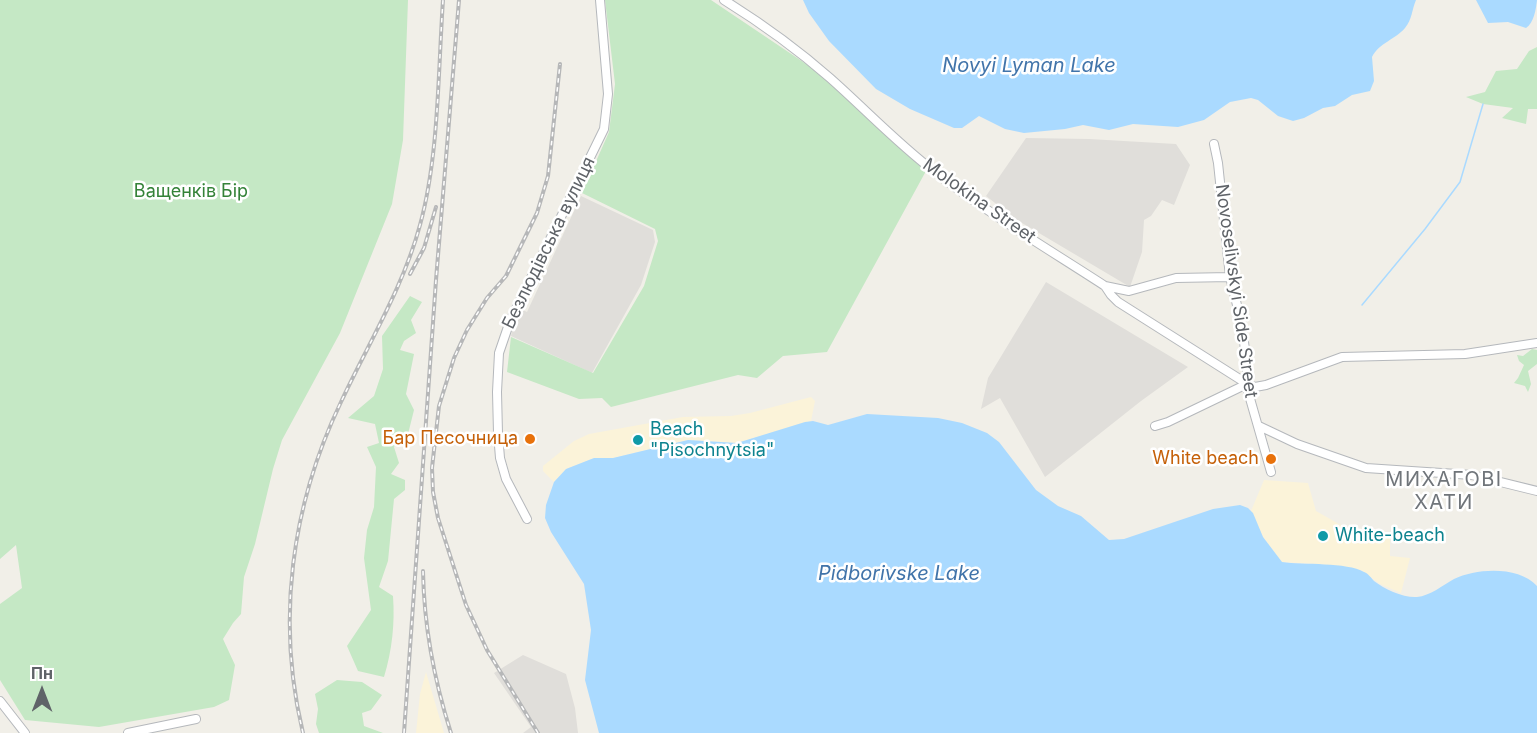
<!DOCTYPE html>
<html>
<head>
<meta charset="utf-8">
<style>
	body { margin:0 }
	#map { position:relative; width:1537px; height:733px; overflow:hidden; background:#f1efe8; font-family:Inter,sans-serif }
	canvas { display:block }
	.north { position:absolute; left:12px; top:661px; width:60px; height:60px; -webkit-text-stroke:4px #fff; paint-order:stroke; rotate:0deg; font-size:16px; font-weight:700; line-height:24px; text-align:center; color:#5f6368 }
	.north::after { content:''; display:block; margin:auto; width:21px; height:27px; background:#5f6368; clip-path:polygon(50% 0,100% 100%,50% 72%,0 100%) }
</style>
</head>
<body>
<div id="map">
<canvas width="1537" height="733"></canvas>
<div class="north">Пн</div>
</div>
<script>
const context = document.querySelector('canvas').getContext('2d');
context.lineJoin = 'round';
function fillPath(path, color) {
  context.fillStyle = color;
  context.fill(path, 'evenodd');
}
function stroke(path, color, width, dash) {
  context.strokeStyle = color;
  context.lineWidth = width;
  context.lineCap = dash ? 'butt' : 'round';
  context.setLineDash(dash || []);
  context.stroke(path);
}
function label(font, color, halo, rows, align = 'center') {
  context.font = font + ' Inter,sans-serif';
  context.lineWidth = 5;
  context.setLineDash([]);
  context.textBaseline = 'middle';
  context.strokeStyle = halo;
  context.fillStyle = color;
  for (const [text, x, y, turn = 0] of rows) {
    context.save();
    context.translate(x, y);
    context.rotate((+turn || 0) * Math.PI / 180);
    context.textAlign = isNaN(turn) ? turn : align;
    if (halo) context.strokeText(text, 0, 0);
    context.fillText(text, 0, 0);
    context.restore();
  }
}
fillPath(new Path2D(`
	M1026 138 1089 139 1176 144 1190 165 1174 205 1162 200 1151 216 1144 220 1142 252 1130 287 1017 220 986 196Z
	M581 196 653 230 655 242 641 285 592 373 511 336 514 324 521 309 527 312Z
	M1046 282 1188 367 1141 401 1045 477 1000 398 981 409 988 378Z
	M523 655 566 674 575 708 578 733H523L531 727 494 673Z`), '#e0deda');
fillPath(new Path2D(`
	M0 0H408L403 140 392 204 340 333 282 440 273 469 255 544 244 577 241 614 233 623 223 639 235 665 229 700 214 707 99 727 25 720 0 680V604L22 588 16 545 0 559Z
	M605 0H711L824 76 926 171 827 352 783 356 757 378 738 375 611 407 602 398 579 399 507 372 511 337 593 373 644 286 658 241 655 229 582 193 609 132 615 84Z
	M1537 47V109H1528L1526 124 1502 118 1513 108 1483 104 1466 97 1485 92 1496 71 1517 69 1529 51Z
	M410 296 422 302 411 320 416 333 404 341 400 350 414 354 406 394 414 410 408 434 399 439 394 447 399 463 391 474 405 480V490L394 499 388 561 379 587 393 596C395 624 392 650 384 677L358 671 347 646 371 610 364 558 367 530 374 507 376 467 367 447 379 443 375 424 348 418 374 396 383 369 382 336Z
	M1532 349 1537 350V364L1528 371 1531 384 1528 392 1525 386 1514 383 1518 378 1524 365 1519 361 1517 355 1523 356Z
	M337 680 362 682 382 695 371 710 362 713 364 726 383 733H319L316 724 318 709 315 694Z`), '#c5e8c5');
fillPath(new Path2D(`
	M811 397 815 401 811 421 737 443 688 440 613 458H594L566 469 554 482 543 471V466L574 441 589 434 683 417 731 416 750 413Z
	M1264 480 1308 483 1316 511 1353 532 1390 538V556L1410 558 1401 593 1380 584 1361 570 1316 564 1282 562 1263 537 1251 511Z
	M426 672 444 733H416L420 694Z`), '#fbf3d9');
fillPath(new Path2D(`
	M803 0H1416C1412 9 1412 20 1405 28 1396 39 1379 43 1372 57L1374 81 1370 91 1352 95 1335 106 1323 108 1304 118 1293 121 1278 116 1258 100 1251 98 1230 102 1204 120 1178 127 1133 124 1109 130 1083 125 1065 129 1024 133 1005 129 979 116 962 128H954L910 109 876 89 829 41 809 13Z
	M1476 0H1537C1536 9 1534 23 1526 28L1508 22 1488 23Z
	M867 414 938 418 962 423 987 433 999 442 1036 490 1058 506 1081 516 1109 540 1124 539 1213 509 1240 505 1248 508 1253 513 1263 537 1282 562C1303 565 1347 562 1364 572 1369 574 1371 578 1374 581 1384 589 1404 598 1417 597 1430 596 1443 585 1454 579 1477 568 1519 566 1537 586V733H599L585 680 591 630 584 584 551 532 545 518 546 505 554 482 566 469 594 458H613L688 440 737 443 805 422 813 421 828 425Z`), '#aadaff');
stroke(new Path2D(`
	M1362 305 1425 229 1460 182 1483 104`), '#aadaff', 1.5);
const minor = new Path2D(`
	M724 0C761 23 797 49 830 78 865 109 898 144 935 172 989 214 1048 249 1105 286L1111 295 1118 302 1249 385 1255 387 1266 385 1342 357 1465 354 1537 343
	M1214 144 1218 163 1230 277 1242 325 1247 367V388L1271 472
	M1105 286 1129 291 1176 278 1230 277
	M1155 426 1168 422 1247 384
	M1259 426 1297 444 1366 468 1472 475 1537 491
	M527 519 506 479 500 458 498 433 497 392 499 353 510 321 604 129 608 94 600 0
	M0 701 25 733
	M128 733 196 719`);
stroke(minor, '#b5b8bc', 10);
stroke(minor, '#fff', 8);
const rail = new Path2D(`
	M410 274 424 248 436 207
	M423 571C424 626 434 680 451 733
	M303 733C276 621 291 506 341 402 368 344 403 288 420 225 439 156 438 72 443 0
	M404 733 436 280 459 0
	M538 733 487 650 466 605 438 518 433 492 432 468 439 406 454 358 467 330 487 298 506 276 537 213 548 176 560 64`);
stroke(rail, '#b6b7b8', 4);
stroke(rail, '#fff', 1.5, [4.5]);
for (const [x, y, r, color] of [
	[530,439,6,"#e8710a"],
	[638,440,6,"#0f9aa8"],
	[1271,459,6,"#e8710a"],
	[1323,536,6,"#0f9aa8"]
]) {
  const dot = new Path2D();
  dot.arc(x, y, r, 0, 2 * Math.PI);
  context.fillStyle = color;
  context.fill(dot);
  stroke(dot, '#fff', 2);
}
label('18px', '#348238', '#fff', [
	["Ващенків Бір",191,192]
]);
label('18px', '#5f6368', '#fff', [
	["Molokina Street",979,201,35],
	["Безлюдівська вулиця",549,243,-64],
	["Novoselivskyi Side Street",1236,291,82]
]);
label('18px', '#0d838f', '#fff', [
	["Beach",650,430],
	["\"Pisochnytsia\"",650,451],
	["White-beach",1335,536]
], 'left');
label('18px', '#c56008', '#fff', [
	["Бар Песочница",518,439],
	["White beach",1259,459]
], 'right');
label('italic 20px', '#4174aa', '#fff', [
	["Novyi Lyman Lake",1029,66],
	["Pidborivske Lake",899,574]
]);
context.letterSpacing = '1.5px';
label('20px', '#70757a', '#fff', [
	["МИХАГОВІ",1444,480],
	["ХАТИ",1444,503]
]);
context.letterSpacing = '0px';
</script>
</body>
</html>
